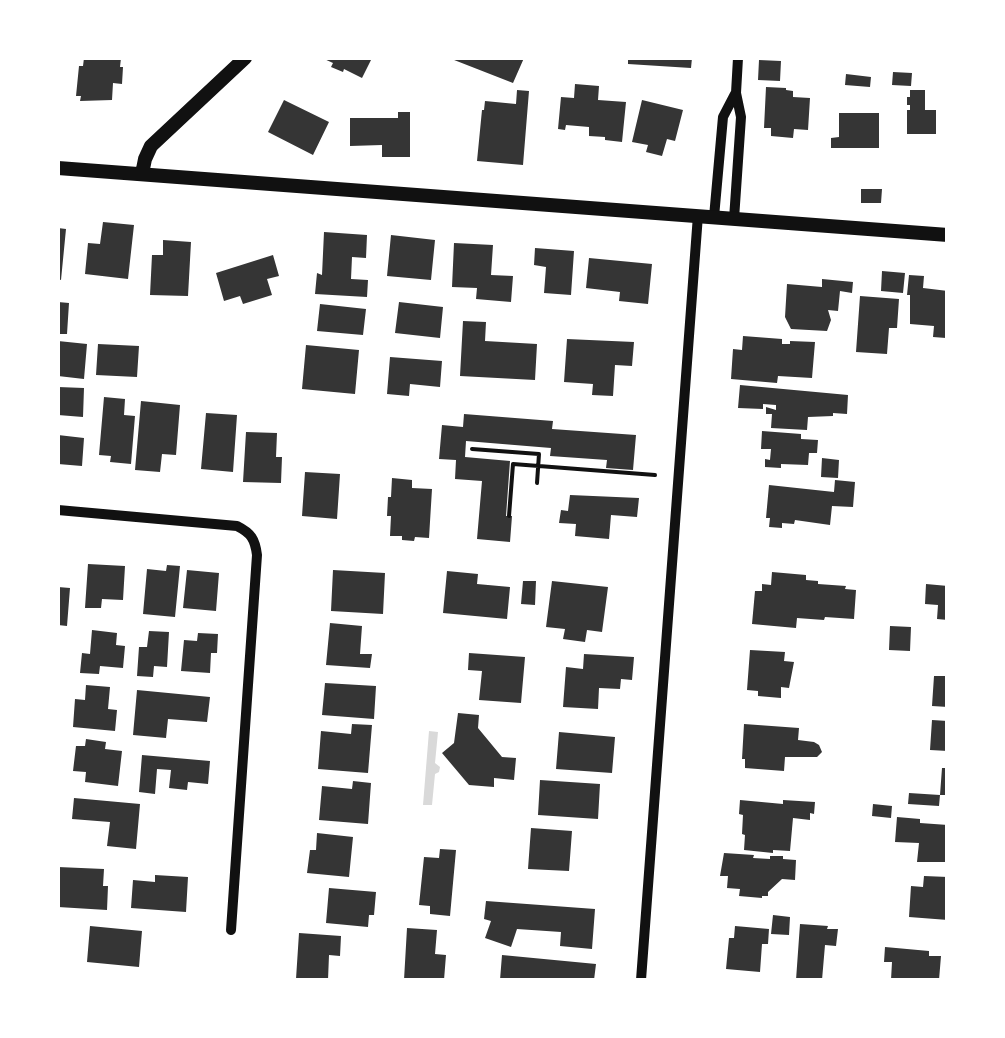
<!DOCTYPE html>
<html>
<head>
<meta charset="utf-8">
<style>
	body { margin:0 }
	#map { position:relative; width:1005px; height:1038px; overflow:hidden; background:#fff; font-family:Poppins,sans-serif }
	canvas { display:block }
	.frame { position:absolute; inset:0; border:60px solid #fff; pointer-events:none }
</style>
</head>
<body>
<div id="map">
<canvas width="1005" height="1038"></canvas>
<div class="frame"></div>
</div>
<script>
const context = document.querySelector('canvas').getContext('2d');
context.lineJoin = 'round';
function fillPath(path, color) {
  context.fillStyle = color;
  context.fill(path, 'evenodd');
}
function stroke(path, color, width, dash) {
  context.strokeStyle = color;
  context.lineWidth = width;
  context.lineCap = dash ? 'butt' : 'round';
  context.setLineDash(dash || []);
  context.stroke(path);
}
fillPath(new Path2D(`
	M429 731 438 732 435 763 440 767 439 772 435 774 432 805H423Z`), '#d9d9d9');
fillPath(new Path2D(`
	M84 58H121L120 67H123L122 84 113 83 112 100 80 101 81 96H76L79 66H83Z
	M322 58H372L362 78 344 69 343 72 331 67 333 63Z
	M449 58H524L513 83Z
	M628 58H692L691 68 628 64Z
	M759 60 781 61 780 81 758 80Z
	M893 72 912 73 911 86 892 85Z
	M846 74 871 77 870 87 845 85Z
	M575 84 599 86 598 100 626 102 622 142 605 140V137L589 136V127L566 125 565 130 558 129 561 97 574 98Z
	M766 87 786 88V90L793 91V97L810 98 808 130 794 129 793 138 771 136V128H764Z
	M517 90 529 91 523 165 477 161 482 110H484L485 101 516 104Z
	M910 90H925V110H936V134H907V110H910V105H907V97H910Z
	M284 100 329 122 313 155 268 132Z
	M642 100 683 110 675 141 667 139 662 156 646 152 648 145 632 142Z
	M398 112H410V157H382V145L350 146V118H398Z
	M839 113H879V148H831V138L839 137Z
	M861 189H882L881 203H861Z
	M103 222 134 225 128 279 85 274 88 243 100 244Z
	M58 228 66 229 61 280 58 279Z
	M324 232 367 235 366 258 352 257 351 279 368 280 367 297 315 294 317 273 322 275Z
	M391 235 435 240 431 280 387 276Z
	M163 240 191 242 188 296 150 295 152 255H163Z
	M454 243 493 245 491 275 513 276 511 302 476 299 477 288 452 287Z
	M535 248 574 251 571 295 544 293 546 267 534 265Z
	M273 255 279 276 267 279 272 295 243 304 240 296 224 301 216 273Z
	M589 258 652 264 648 304 619 301 620 292 586 288Z
	M882 271 905 273 903 293 881 291Z
	M909 275 924 276 923 288 948 291 946 338 933 337 934 326 910 324V295H907Z
	M822 279 853 282 852 293 840 291 838 311 828 310 831 320 827 331 791 329 785 317 787 284 822 287Z
	M860 296 899 299 897 328H889L887 354 856 352Z
	M58 302 69 303 67 334H58Z
	M399 302 443 307 440 338 395 333Z
	M320 304 366 309 363 335 317 331Z
	M463 321 486 322 485 341 537 344 535 380 460 376Z
	M743 336 782 339V344H790V341L815 342 812 378 778 376 777 383 731 379 733 349 742 350Z
	M567 339 634 342 632 366 615 365 613 396 592 395 593 384 564 382Z
	M58 341 87 344 84 379 58 376Z
	M98 344 139 346 137 377 96 375Z
	M306 345 359 350 355 394 302 389Z
	M390 357 442 361 440 387 410 384 409 396 387 394Z
	M740 385 848 395 847 414 833 413V416L808 417 807 430 771 428 772 414H766V407L776 410V405L763 404V409L738 408Z
	M58 387 84 388 83 417 58 415Z
	M104 397 125 399 124 415 135 416 131 464 110 462 111 456 99 455Z
	M141 401 180 405 176 455 162 454 160 472 135 470Z
	M206 413 237 415 233 472 201 469Z
	M464 414 553 421 552 429 636 435 633 470 606 468 607 460 550 456 551 448 466 441 465 457 510 461 506 516H512L510 542 477 539 482 481 455 479 456 460 439 459 442 425 463 427Z
	M762 431 801 434V439L818 440 817 453H809L808 465 781 464V468L765 467V459L770 460 771 449H761Z
	M246 432 277 433 276 457H282L281 483 243 482Z
	M58 435 84 438 82 466 58 464Z
	M822 458 839 460 838 478 821 477Z
	M305 472 340 474 337 519 302 516Z
	M392 478 412 480V488L432 489 429 538 415 537 414 541 402 540V536H390L391 516H387L388 497H391Z
	M835 480 855 482 853 507 832 506 830 525 795 520 794 524 782 523V528L769 527 770 518H766L769 485 834 492Z
	M570 495 639 498 637 517 611 515 609 539 575 536 576 524 559 523 561 510 568 511Z
	M88 564 125 566 123 600 102 599 101 608H85Z
	M167 565 180 566 175 617 143 614 147 569 166 571Z
	M187 570 219 573 216 611 183 608Z
	M333 570 385 573 383 614 331 611Z
	M447 571 478 574 477 584 510 587 507 619 443 613Z
	M772 572 806 575V580L818 581V584L846 586 845 589 856 590 854 619 825 617 824 620 797 618 796 628 752 624 755 591H762V584L771 585Z
	M523 581H536L535 605 521 604Z
	M552 581 608 587 602 632 587 630 585 642 563 639 565 629 546 627Z
	M926 584 948 586V620L937 619 938 605 925 604Z
	M58 587 70 588 67 626 58 625Z
	M330 623 362 626 360 654H372L370 668 326 665Z
	M890 626 911 627 910 651 889 650Z
	M92 630 117 633 116 645 125 646 123 668 100 666 99 674 80 673 82 653 90 654Z
	M149 631 169 632 167 667 154 666 153 677 137 676 139 647H147Z
	M198 633 218 634 217 653H211L210 673 181 671 184 640 197 641Z
	M750 650 785 652 784 661 794 662 789 688 781 687V698L758 696V691L747 690Z
	M469 653 525 657 521 703 479 700 482 671 468 670Z
	M584 654 634 657 632 680 621 679 620 689 599 688 598 709 563 707 566 667 583 669Z
	M934 676H948V707L932 706Z
	M325 683 376 686 374 719 322 715Z
	M86 685 110 687 108 709 117 710 115 731 73 727 75 699 85 700Z
	M137 690 210 697 207 722 168 719 166 738 133 735Z
	M458 713 479 715 478 728 502 757 516 758 514 780 494 778V787L469 785 442 753 454 743Z
	M932 720 948 721V751L930 750Z
	M352 724 372 725 368 773 318 769 321 731 351 734Z
	M744 724 799 728 798 740 814 742 819 745 822 752 817 757H785L784 771 745 768V759H742Z
	M559 732 615 737 612 773 556 769Z
	M86 739 106 742 105 749 122 751 118 786 85 782 86 772 73 771 76 746H85Z
	M142 755 210 761 208 784 188 782 187 790 169 788 171 770 157 769 155 794 139 792Z
	M942 768H948V795H940Z
	M540 780 600 784 598 819 538 815Z
	M353 781 371 783 368 824 319 820 322 786 352 789Z
	M909 793 940 795 939 806 908 804Z
	M74 798 140 804 136 849 107 846 110 822 72 819Z
	M740 800 783 804V800L815 802 814 814 810 813V820L793 818 790 851 773 850V853L744 850 745 835 742 834 743 815 739 814Z
	M873 804 892 806 891 818 872 816Z
	M897 817 920 819V823L948 825V862H917L919 843 895 842Z
	M531 828 572 831 569 871 528 869Z
	M317 833 353 837 349 877 307 873 310 850H316Z
	M440 849 456 850 450 916 430 914V906L419 905 424 857 439 858Z
	M724 853 754 855 753 858 770 859V856H783V859L796 860 795 880 782 879 768 892V896H762V898L739 896 740 889 727 888 728 876H720Z
	M58 867 104 869 103 886H108L107 910 58 907Z
	M155 875 188 877 186 912 131 908 133 880 155 882Z
	M924 876 948 877V920L909 917 911 886 923 887Z
	M329 888 376 892 374 915H369L368 927 326 923Z
	M486 901 595 909 592 949 560 946 561 932 517 929 511 947 485 938 491 921 484 919Z
	M773 915 790 917 789 935 771 934Z
	M800 924 828 926 827 929H838L836 946 825 945 822 980H796Z
	M90 926 142 931 139 967 87 962Z
	M735 926 769 929 768 944H762L760 972 726 969 729 938H734Z
	M407 928 437 930 435 954 446 955 444 980H404Z
	M299 933 341 936 340 956 329 955 328 980 296 979Z
	M885 947 929 951V956H941L939 980H891L892 962H884Z
	M502 955 596 964 594 980H500Z`), '#353535');
stroke(new Path2D(`
	M472 449 539 454 537 483
	M509 516 513 464 655 475`), '#111', 4);
stroke(new Path2D(`
	M714 217 723 117 735 94
	M734 219 741 117 736 93 738 58
	M58 510 237 526C251 533 255 539 257 555L231 930
	M641 980 698 215`), '#111', 10);
stroke(new Path2D(`
	M58 168 948 235
	M142 174 145 159 151 146 245 58`), '#111', 14);
</script>
</body>
</html>
